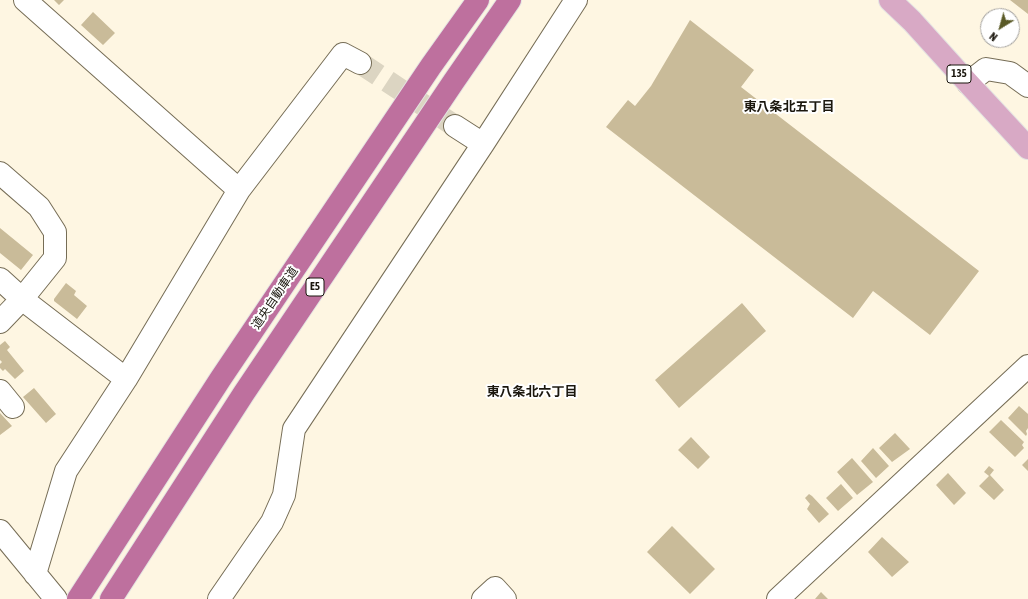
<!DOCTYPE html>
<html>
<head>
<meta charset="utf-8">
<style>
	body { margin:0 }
	#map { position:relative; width:1028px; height:599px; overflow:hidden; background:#fef6e2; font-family:"Asap Condensed",sans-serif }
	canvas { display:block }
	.north { position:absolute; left:980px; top:8px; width:40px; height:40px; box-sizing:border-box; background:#fff; border:1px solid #a4a29f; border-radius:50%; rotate:217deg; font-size:11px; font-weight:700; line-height:16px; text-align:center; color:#1b170e }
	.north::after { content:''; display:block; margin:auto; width:14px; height:18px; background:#5a5a27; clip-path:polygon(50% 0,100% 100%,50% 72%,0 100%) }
</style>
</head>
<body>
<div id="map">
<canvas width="1028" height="599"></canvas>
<div class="north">N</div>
</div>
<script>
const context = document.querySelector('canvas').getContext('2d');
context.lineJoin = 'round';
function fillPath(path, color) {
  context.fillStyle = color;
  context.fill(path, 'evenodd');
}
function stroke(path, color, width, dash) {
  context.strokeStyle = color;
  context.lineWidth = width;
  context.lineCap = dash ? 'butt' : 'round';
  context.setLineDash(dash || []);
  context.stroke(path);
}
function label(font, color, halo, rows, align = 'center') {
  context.font = font + ' "Asap Condensed","Noto Sans JP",sans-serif';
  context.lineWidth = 4;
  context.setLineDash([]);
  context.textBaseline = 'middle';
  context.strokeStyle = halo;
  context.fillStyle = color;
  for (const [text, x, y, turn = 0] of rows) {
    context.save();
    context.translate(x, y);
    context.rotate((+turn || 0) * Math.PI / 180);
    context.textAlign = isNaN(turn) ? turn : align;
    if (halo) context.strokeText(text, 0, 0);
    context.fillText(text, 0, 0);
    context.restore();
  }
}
fillPath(new Path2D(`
	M54 0H64L59 5Z
	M1010 0H1028V14Z
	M93 12 115 33 103 45 81 25Z
	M690 20 754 70 741 87 979 271 930 335 873 291 853 318 606 127 628 100 635 106 651 86Z
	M0 228 33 255 21 270 0 253Z
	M66 283 76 291 74 295 87 306 77 319 54 301V299Z
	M742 303 766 331 679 408 655 380Z
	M5 341 10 347 7 350 24 371 15 379 5 369 3 371 0 368V364L2 362 0 360V345Z
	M34 388 56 414 46 423 23 397Z
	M1019 406 1028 414V428L1026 431 1027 434 1026 436 1008 418Z
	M0 413 12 426 0 435Z
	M1001 420 1024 442 1022 445 1024 448 1015 457 989 432Z
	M895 433 910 449 892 462 879 448Z
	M691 437 710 457 698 469 678 450Z
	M873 448 889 466 876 478 861 461Z
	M852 458 873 482 857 495 837 472Z
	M1028 459V471L1022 465Z
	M989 466 994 470 990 475 1004 490 994 500 979 486 989 476 984 472Z
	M948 473 966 493 954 505 936 485Z
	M841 484 853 498 838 511 826 498Z
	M809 494 812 496 829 514 819 523 807 509 810 504 805 498Z
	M672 526 715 569 690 594 647 552Z
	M882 537 909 562 892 577 868 552Z
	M821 592 828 599H815Z`), '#c9bb99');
stroke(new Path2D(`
	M360 63 455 126`), '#dcd5c2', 22, [22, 11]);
const minor = new Path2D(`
	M25 0 239 190
	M968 83 986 69 1010 73 1028 86
	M455 126 483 144
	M0 173 39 207 55 232V258L22 299 0 322
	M0 279 22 299 126 379
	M0 391 13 407
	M0 531 56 599
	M35 574 66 471 126 379 239 190 343 54 360 63
	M219 599 272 522 284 495 294 429 483 144 576 0
	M483 599 495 588 505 599
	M778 599 1028 366`);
const major = new Path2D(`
	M890 0 912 21 968 83 1028 148`);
const highway = new Path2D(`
	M78 599 221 378 431 66 478 0
	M111 599 244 393 454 81 510 0`);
stroke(minor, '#766d56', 24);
stroke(major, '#e4e3e2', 24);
stroke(highway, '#e4e3e2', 24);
stroke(minor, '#fff', 22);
stroke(major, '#d8a9c5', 22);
stroke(highway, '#be709e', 22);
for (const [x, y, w] of [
	[959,74,24],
	[315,287,18]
]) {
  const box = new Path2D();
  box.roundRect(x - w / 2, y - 9, w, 18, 3);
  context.fillStyle = '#fff';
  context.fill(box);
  stroke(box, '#1b170e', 1);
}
label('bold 11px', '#1b170e', null, [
	["135",959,74],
	["E5",315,287]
]);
label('12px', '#1b170e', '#fff', [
	["道央自動車道",275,298,-56]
]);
label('bold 13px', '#1b170e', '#fff', [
	["東八条北五丁目",789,107],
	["東八条北六丁目",532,392]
]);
</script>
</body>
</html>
